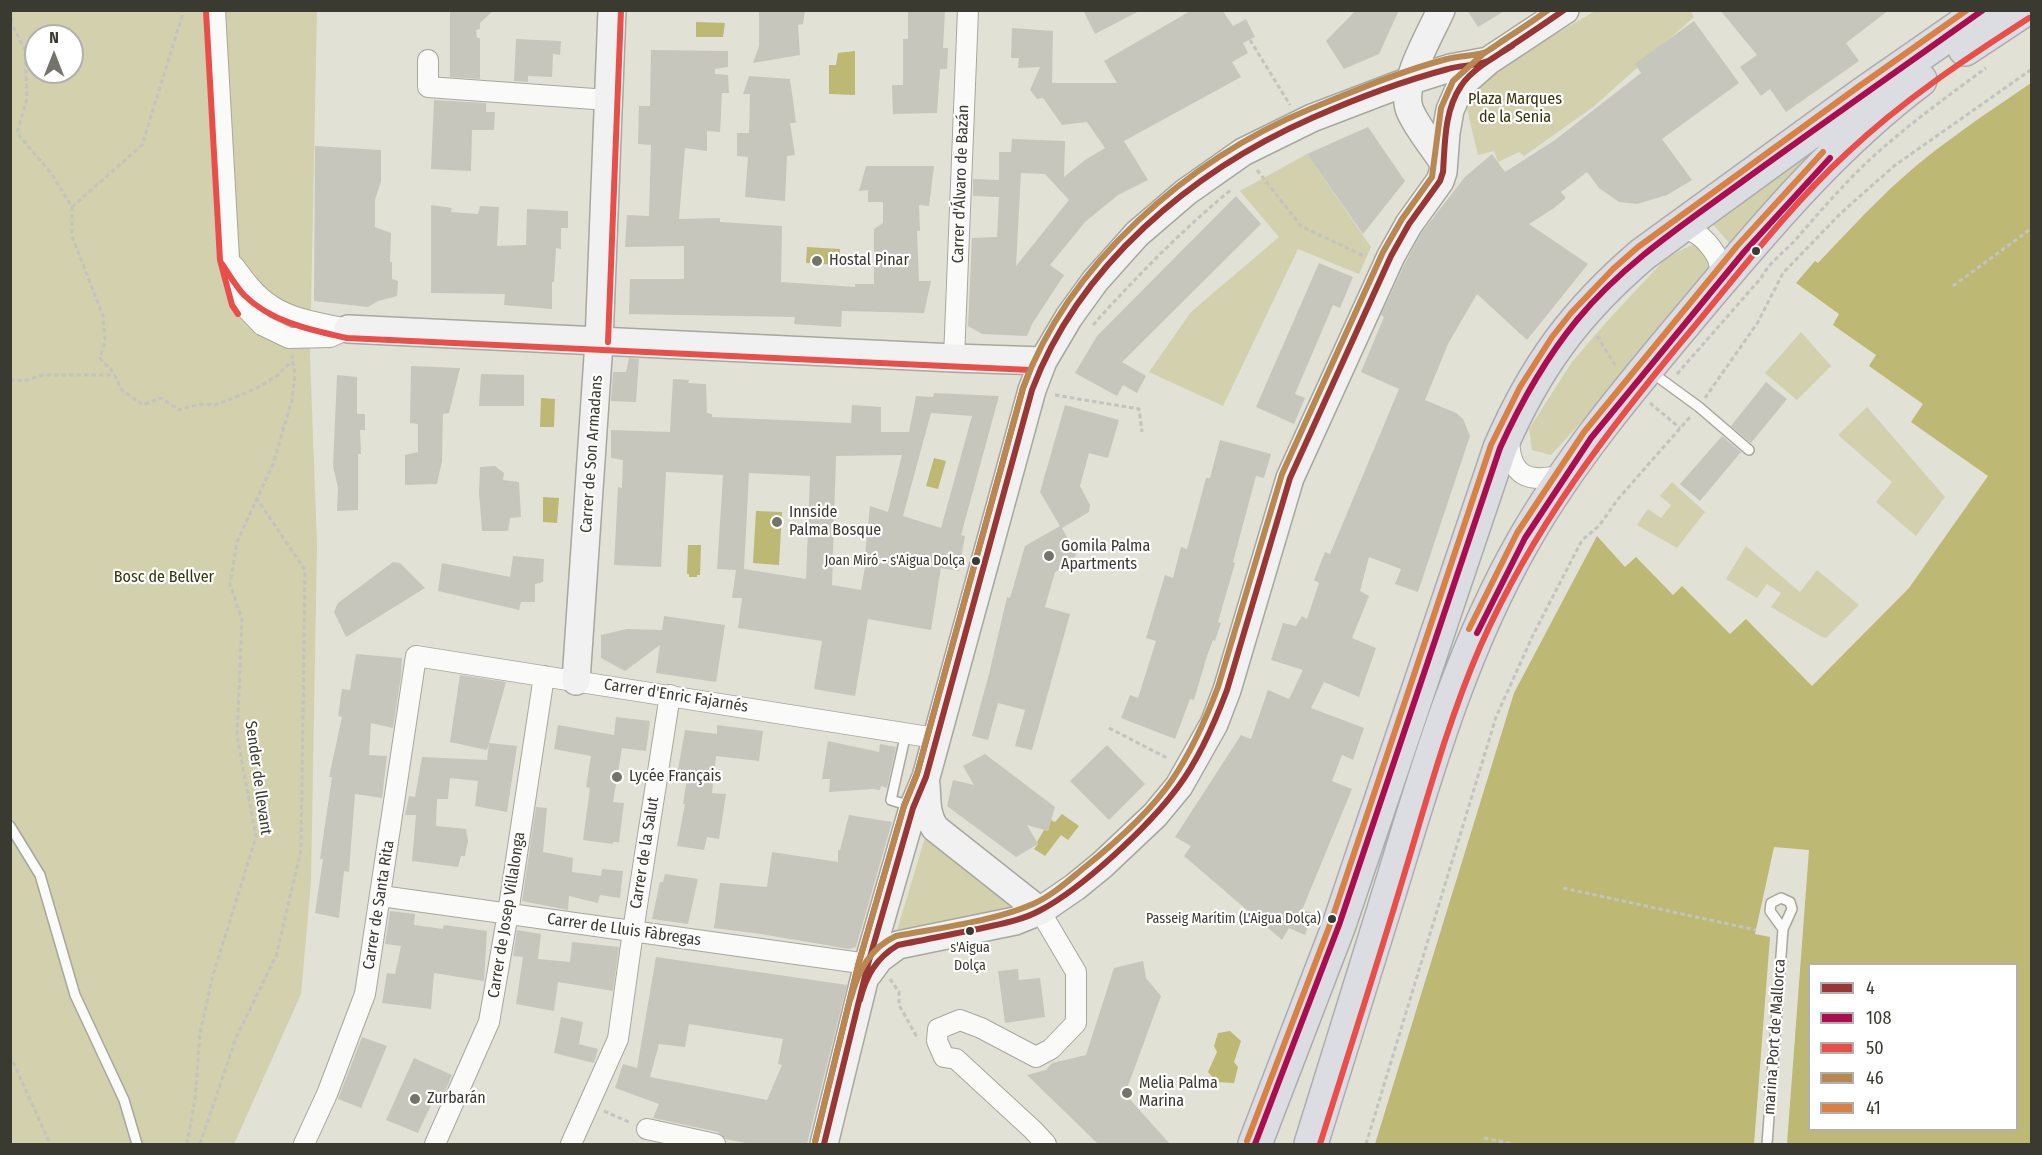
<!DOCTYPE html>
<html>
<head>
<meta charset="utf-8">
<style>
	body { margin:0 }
	#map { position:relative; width:2042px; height:1155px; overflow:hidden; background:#e1e1d5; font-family:"Fira Sans Condensed",sans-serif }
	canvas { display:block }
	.frame { position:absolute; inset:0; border:12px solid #3b3a31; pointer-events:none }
	.legend { position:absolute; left:1808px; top:963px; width:210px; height:168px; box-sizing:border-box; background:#fff; border:2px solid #b1b0ad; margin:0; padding:8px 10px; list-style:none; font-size:18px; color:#3b3a31 }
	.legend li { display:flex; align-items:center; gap:12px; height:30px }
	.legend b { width:30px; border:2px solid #b1b0ad }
	.north { position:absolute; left:24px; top:24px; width:60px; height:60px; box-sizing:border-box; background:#fff; border:2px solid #b1b0ad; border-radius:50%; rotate:0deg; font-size:16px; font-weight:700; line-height:24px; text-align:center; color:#3b3a31 }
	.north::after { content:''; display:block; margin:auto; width:21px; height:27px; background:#75746a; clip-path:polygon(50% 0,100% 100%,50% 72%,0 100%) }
</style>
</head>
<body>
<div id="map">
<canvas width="2042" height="1155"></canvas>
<div class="frame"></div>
<ul class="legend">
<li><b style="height:8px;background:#993636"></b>4</li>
<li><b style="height:8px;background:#aa0e51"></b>108</li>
<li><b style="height:8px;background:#e84f4a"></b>50</li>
<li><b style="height:8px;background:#b88852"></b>46</li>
<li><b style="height:8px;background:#d98145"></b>41</li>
</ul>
<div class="north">N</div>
</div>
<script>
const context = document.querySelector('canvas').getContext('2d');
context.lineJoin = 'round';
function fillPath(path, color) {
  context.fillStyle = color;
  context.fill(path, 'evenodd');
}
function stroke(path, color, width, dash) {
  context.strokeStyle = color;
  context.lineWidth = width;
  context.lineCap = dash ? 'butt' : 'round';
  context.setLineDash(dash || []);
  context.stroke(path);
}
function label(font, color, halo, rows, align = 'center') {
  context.font = font + ' "Fira Sans Condensed",sans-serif';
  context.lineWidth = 4.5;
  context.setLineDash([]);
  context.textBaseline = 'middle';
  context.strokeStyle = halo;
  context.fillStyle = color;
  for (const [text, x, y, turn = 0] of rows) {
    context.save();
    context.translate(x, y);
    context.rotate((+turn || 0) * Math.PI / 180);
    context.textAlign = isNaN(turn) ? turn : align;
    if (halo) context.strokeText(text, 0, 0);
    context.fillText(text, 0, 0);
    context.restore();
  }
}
fillPath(new Path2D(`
	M10 11H317L310 356 317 544 311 882 301 994 234 1144H11ZM36 36H72V72H36Z
	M1595 11H1691L1694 17 1593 107 1524 156 1519 152 1498 162 1494 151 1478 155 1467 109 1480 79Z
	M1822 145 1730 244 1712 223 1783 171Z
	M1307 154 1371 247 1359 274 1298 249 1223 406 1149 372 1191 312 1279 237 1240 191Z
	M1700 241 1716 267 1640 358 1551 455 1532 450 1529 429 1572 362 1609 319 1667 257Z
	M1801 332 1831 366 1797 400 1765 373Z
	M1867 407 1945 497 1916 536 1876 502 1892 482 1838 435Z
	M1672 482 1705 512 1677 548 1637 525 1648 509 1661 518 1671 505 1660 496Z
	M1746 546 1800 592 1817 570 1859 605 1826 638 1822 637 1771 607 1781 593 1767 584 1757 598 1726 579Z
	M930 821 1040 911 896 934Z`), '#d2d0ad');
fillPath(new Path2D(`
	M696 22 725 23 723 37H696Z
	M855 51V95L829 94V65H836L838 53Z
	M2031 83V1144H1787L1809 850 1774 847 1755 934 1770 937 1754 1144H1375L1514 693 1597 536 1625 567 1636 557 1673 595 1682 586 1730 634 1746 619 1812 686 1909 588 1988 476 1911 422 1923 404 1869 366 1876 355 1833 325 1839 314 1796 283 1815 261 1818 263C1839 241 1860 218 1882 197 1926 153 1980 118 2031 83ZM1810 964H2016V1130H1810Z
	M807 247 840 249V265L806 263Z
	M541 398 555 399 554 427H540Z
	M934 458 946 461 938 489 926 486Z
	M543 497 559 498 557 523 543 522Z
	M756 511 782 512 779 565 753 563Z
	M688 545H701L700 575H697V577H689V574H687Z
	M1062 814 1079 826 1068 840 1061 835 1045 856 1034 849 1038 844 1037 842 1044 830 1048 831 1051 820 1055 822Z
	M1230 1031 1241 1041 1234 1062 1238 1067 1234 1083 1217 1082 1208 1072 1217 1052 1214 1046 1218 1033Z`), '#bdb873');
fillPath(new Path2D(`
	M450 10H494L480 23V29L476 30 477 38H480V79L450 77Z
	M759 10H805L803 24 798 25 800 55 753 63 759 46Z
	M908 10H945L943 48H948L947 69H940L937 113 893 114 892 85H903V39H908Z
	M1083 10H1141L1095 34Z
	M1192 10H1222L1233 26 1246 19 1255 37 1243 43 1248 53 1232 62 1241 77 1124 141 1148 180 1118 195 1085 222 1050 265 1064 275 1032 324 1027 336 982 334 968 326 972 238 997 237 999 197 973 196V179L999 180V152H1011L1012 139 1065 141 1064 177 1085 160 1105 148 1087 122 1062 125 1043 98 1037 99 1030 90 1040 67 1018 68 1019 58H1011L1012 28 1053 31 1052 83H1117L1104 61ZM1021 173 1045 174 1069 200 1016 266Z
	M1356 10H1399L1379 54 1344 69 1326 41Z
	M1467 10H1506L1478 27Z
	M1720 10H1889L1846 43 1859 61 1786 112 1770 89 1761 96 1740 67 1757 55Z
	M1694 21 1739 83 1662 139 1692 180 1667 195 1637 204 1619 202 1599 188 1587 172 1561 192 1566 198 1554 208 1529 224 1588 264 1527 340 1477 294 1448 344 1425 400 1456 413 1463 419 1470 436 1418 592 1395 584 1401 569 1369 557 1360 591 1369 596 1352 638 1376 648 1359 697 1324 682 1311 708 1364 728 1353 760 1342 755 1332 781 1352 789 1302 910 1312 913 1305 935 1289 928 1282 940 1184 856 1191 846 1175 837 1241 735 1251 739 1268 690 1289 699 1303 670 1271 660 1283 623 1296 626 1302 616 1307 619 1319 583 1314 580 1325 552 1330 554 1399 389 1361 372 1384 317 1381 315 1405 263 1422 232 1465 177 1492 154 1505 172 1555 140 1641 73 1635 64Z
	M516 39 561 41 560 55 553 54 552 77 528 76V82L514 81Z
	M651 50 728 51V67L715 69V74L728 75 729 93H722L720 132 707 131V151L685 148 679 219 720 218V222L782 226 781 282 855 287V284H874V229L883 223V202H868V190L859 191 866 166H934L929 206 919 205 920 231H917L919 281H931L924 313 842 311 841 327 794 324 795 317 629 314 630 279H684V246L625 247 627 215 649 216 651 145 638 144 639 106H650Z
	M749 76 790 79 796 123H790L795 155 787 156 785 201 745 197 748 157 737 156V133H749L750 94H743Z
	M434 100 486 103V112H495L494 130H472L471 171 431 169Z
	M1368 127 1405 181 1363 234 1307 154Z
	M315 146 381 150V181L375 200V227L391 233 390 262H392V279L398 281 397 296 378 301 368 307 314 301Z
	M1236 196 1261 224 1122 362 1146 376 1137 393 1123 385 1117 396 1075 373 1097 336Z
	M431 205 452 208 451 212 478 214 480 206 499 207 497 246 526 245 527 209 568 211V228H561V249L556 248 554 282H552V309L504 305 505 294 431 293Z
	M1319 263 1353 277 1340 308 1333 305 1295 394 1305 398 1294 424 1256 407Z
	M629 358 639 359 636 402 611 401 613 372H626Z
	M411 366 460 368 449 413 443 414 442 461 437 484 405 485V455L418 452V424L410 423Z
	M481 374 524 375V406H479Z
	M337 375 357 377V414H365V430H360L361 454H358V510L337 511 338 488 333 466Z
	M673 379 689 380 688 383 706 384 707 413 712 414V417L851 423 852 405 881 407V432H909L916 396 933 397 934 393 999 396 961 535 965 536 959 571 941 568 931 630 868 619 855 696 814 689 822 641 738 628 742 598H732L736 570 717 569 723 475 666 472 661 567 614 565 618 487 622 488 623 460 611 458V430L670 432ZM931 413 972 416 941 528 903 516ZM902 455 888 512 870 506 865 555H867L861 590 832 585 836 456ZM749 473 810 476 806 579 744 569Z
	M1766 382 1787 399 1751 443 1731 426Z
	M1065 405 1119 420 1108 458 1089 453 1080 486 1090 505 1089 512 1062 528 1076 554 1074 560 1055 572 1045 607 1070 614 1032 750 1015 746 1025 710 998 703 988 740 972 736 989 674 1007 597 1010 598 1025 546 1060 526 1040 492Z
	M1722 436 1741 452 1700 501 1680 484Z
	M1220 440 1271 454 1264 478 1256 476 1233 562 1235 563 1218 622 1221 623 1215 641 1213 640 1207 656 1194 700 1190 699 1175 739 1121 718 1130 695 1138 698 1156 641 1146 638 1165 575 1173 578 1181 547 1187 549 1206 478H1210Z
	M495 466 504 473 503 480 519 482 521 517 510 518 508 531H482L479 493 480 467Z
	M513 556 544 559 543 582 535 584V602H521L519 610 438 591 442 563 510 577Z
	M393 562 400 563 425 588 346 637 334 612 338 603Z
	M664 616 725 625 716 682 656 673 660 645 625 671 601 658V635L627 629 662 630Z
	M356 654 402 658 401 676 393 728 371 723 369 755 387 756 382 798 355 794 349 872 344 871 339 918 315 913 323 859H320L332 777H329L342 717 338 716 342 689 350 690Z
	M460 675 506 682 487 750 450 742Z
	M616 717 650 721 646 751 622 748 613 802 624 803 619 842H613V844L583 840 590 788 586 787 591 756 554 749 558 725 614 735Z
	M717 725 763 731 759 761 716 756 712 793 726 794 719 839 707 837 704 850 677 846 685 804H683L688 772 678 770 685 730 717 734Z
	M828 741 879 752 880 744 896 747 887 788 881 786 880 790 873 789 829 792 830 779H822Z
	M489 743 517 746 507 812 475 806 478 781 450 778 448 799H437L436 826 466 829 468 841 465 856H461L458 867 412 861 416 815H405L409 796 415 797 422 757 487 760Z
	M1107 745 1145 784 1109 820 1070 781Z
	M985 754 1055 807 1048 831 1027 825 1038 844 1016 857 947 806 953 780 974 785 963 766Z
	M536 807 547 808 543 852 573 858 572 872 601 876 602 869 623 871 620 898 600 895 598 903 569 896 568 910 522 901Z
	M849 815 892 822 856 947 849 949 761 934 714 928 720 883 767 887 772 852 838 862V850H840Z
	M665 874 698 879 688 924 652 919 660 882H663Z
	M390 911 415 914 414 925 443 929 444 925 487 931 484 981 434 973 431 1009 382 1003 387 973 395 974 401 946 385 944Z
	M517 930 541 934 538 959 570 962 572 942 619 947 613 991 558 982 554 1011 516 1004 523 957 513 956Z
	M656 957 847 985 807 1144H751L725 1139 718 1132 653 1118 659 1104 615 1088 623 1064 637 1068ZM689 1024 783 1039 778 1064 782 1065 767 1100 650 1077 659 1044 685 1047Z
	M1143 961 1146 978 1161 996 1125 1094 1170 1144H1098L1027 1075 1046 1070 1052 1063 1086 1055 1114 968Z
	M1018 969 1019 980 1040 978 1045 1017 1005 1023 998 971Z
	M561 1017 583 1022 579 1044 598 1049 594 1063 554 1053Z
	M362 1037 387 1046 361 1108 338 1099Z
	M414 1058 452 1075 442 1099 435 1096 418 1133 386 1120Z`), '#c6c6bc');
const lane = new Path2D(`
	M1651 372 1699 407 1749 450
	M906 733 891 800 910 806
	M10 826 40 875 75 995 124 1100 137 1144
	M1781 898 1790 902 1792 909 1783 929 1770 911 1771 903Z
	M1767 1144 1783 929`);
const street = new Path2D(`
	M215 10 229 259 240 302 262 325 289 338 330 337 348 329
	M428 60V87L608 100
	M1677 228C1694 228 1707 240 1716 255 1720 261 1720 272 1722 279
	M234 266C245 281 256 296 272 306 293 320 324 324 348 329
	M954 358 968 10
	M1509 436C1509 478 1529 484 1566 474
	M381 896 868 964
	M1040 911 1076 972V1023L1051 1049 1036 1057 981 1028 960 1020 938 1029 937 1041 944 1057 956 1059 1033 1130 1046 1144
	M647 1129 715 1144
	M304 1144 327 1094 365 994 416 656 935 738
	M435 1144 489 1022 508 913 544 676
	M571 1144 618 1039 633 931 670 695`);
const secondary = new Path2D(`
	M1441 10C1430 35 1399 86 1410 111 1418 129 1433 146 1443 162
	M348 329 954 358 1043 361
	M576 681 599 342 612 10
	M926 785C927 800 926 815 935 828L1040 911
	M868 974 879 959 898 945 1015 921 1040 911 1075 887 1102 865 1155 815 1179 786 1214 724 1227 690 1290 478 1391 256 1409 224 1440 181 1443 172 1446 133 1450 110 1461 85 1487 62
	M824 1144 868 964 913 808 926 777 1032 390 1043 361 1069 317 1095 281 1137 234 1186 192 1243 152 1312 118 1409 81 1450 68 1488 61 1565 10`);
const highway = new Path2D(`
	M1965 49 2024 10
	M1255 1144 1339 925 1500 448C1535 367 1576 311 1643 254L1863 94 1984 10
	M1311 1144C1339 1054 1367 964 1395 874 1430 759 1464 645 1524 540 1575 451 1643 373 1709 294 1774 217 1839 141 1920 80`);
stroke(lane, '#a8a79d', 12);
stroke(street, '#a8a79d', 22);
stroke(secondary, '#a8a79d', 30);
stroke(highway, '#acabae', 36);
stroke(new Path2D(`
	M11 10 12 21
	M10 20 25 50 27 98 17 133 51 173 72 207V236L103 316 105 341 100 358 113 372 122 390 143 405 161 398 179 410 199 404 214 405 226 401 257 388 278 375 292 361
	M1250 40 1290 105
	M1257 170 1301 226 1366 257
	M72 207 142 145 184 10
	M1953 286 2032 228
	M1093 325C1136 277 1182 230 1232 189
	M1597 336 1617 368
	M1677 374 1761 278C1770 261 1786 251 1798 237 1823 208 1848 179 1877 153 1912 122 1949 95 1986 68
	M10 380 24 381 43 375H115
	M1055 395 1139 409 1142 432
	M1705 398 1758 322 1783 273 1840 214 1894 166 2032 69
	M1650 403 1680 428
	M1109 728 1169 759
	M1563 888 1756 930
	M890 979 899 992V1005L918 1039
	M10 1055 50 1144
	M604 1111 631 1123
	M1484 1138 1514 1144
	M187 1144 195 1099 200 1033 213 975 256 837 237 736 242 620 230 584 237 542 273 464 292 400 295 375 292 355
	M200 1144 236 1038 276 956 301 850 305 570 257 499
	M1366 1144 1496 717 1533 635 1582 540 1599 526 1618 499 1690 417`), '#c3c3bf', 3, [4.5, 3]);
stroke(lane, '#fafaf9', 9);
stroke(street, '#fafaf9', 20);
stroke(secondary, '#f1f1f2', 27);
stroke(highway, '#dcdce3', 33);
stroke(new Path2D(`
	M860 1000C866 976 876 958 898 945 925 940 952 934 978 929 999 924 1020 921 1039 911 1082 889 1149 826 1178 787 1199 759 1215 722 1227 690L1290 478 1391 256 1409 224 1440 181 1443 172C1445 144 1444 111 1461 86 1471 70 1496 56 1512 46
	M824 1144 868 964 913 808 926 777 1032 390C1079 265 1192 171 1312 118 1355 99 1403 81 1448 69 1461 65 1476 66 1488 61 1496 57 1504 50 1511 46 1529 34 1547 22 1564 10`), '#993636', 6);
stroke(new Path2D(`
	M1477 633 1525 538 1591 438 1744 252 1830 158
	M1255 1144 1339 925 1500 448C1521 402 1545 359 1577 320 1623 264 1684 224 1743 181 1823 123 1903 67 1983 10`), '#aa0e51', 6);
stroke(new Path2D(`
	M206 11 220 260 232 305 238 314
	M222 264C229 274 235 285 244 295 271 322 311 330 347 338L1030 370 1023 388 917 774 904 806 859 962 815 1142
	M608 342 621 10
	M1320 1144C1348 1055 1377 965 1404 875 1427 799 1448 721 1480 647 1533 527 1609 428 1693 328 1743 268 1790 206 1847 153 1902 101 1965 59 2029 18`), '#e84f4a', 6);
stroke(new Path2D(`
	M851 998C858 971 870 948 896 936 938 928 995 921 1033 904 1052 896 1069 880 1085 867 1115 843 1150 812 1172 780 1191 752 1206 719 1218 687L1282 474 1383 252 1402 219 1432 177 1441 108 1453 81 1483 54 1507 38
	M815 1142 859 962 904 806 917 774 1023 388C1069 263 1189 159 1310 109 1354 91 1401 71 1447 59 1459 56 1472 56 1483 53 1490 51 1496 45 1502 41 1518 31 1533 21 1548 10`), '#b88852', 6);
stroke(new Path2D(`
	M1469 629 1517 533 1584 432 1737 246 1823 152
	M1247 1141 1331 922 1491 445 1520 387 1552 337 1571 313 1613 269 1638 247 1858 87 1967 10`), '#d98145', 6);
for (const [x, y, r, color] of [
	[1756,251,5,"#3b3a31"],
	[817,261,6,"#75746a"],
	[777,522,6,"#75746a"],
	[1049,556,6,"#75746a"],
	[976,561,5,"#3b3a31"],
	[617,777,6,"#75746a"],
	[1332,919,5,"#3b3a31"],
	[970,931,5,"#3b3a31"],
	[1127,1093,6,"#75746a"],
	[415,1099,6,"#75746a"]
]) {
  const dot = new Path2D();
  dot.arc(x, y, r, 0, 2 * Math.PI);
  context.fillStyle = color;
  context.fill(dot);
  stroke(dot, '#fff', 2);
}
label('14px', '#3b3a31', '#fff', [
	["Joan Miró - s'Aigua Dolça",965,561],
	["Passeig Marítim (L'Aigua Dolça)",1321,919],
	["s'Aigua",970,948,"center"],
	["Dolça",970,966,"center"]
], 'right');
label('16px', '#36330a', '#fff', [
	["Plaza Marques",1515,100],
	["de la Senia",1515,118],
	["Bosc de Bellver",164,578]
]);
label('16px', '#3b3a31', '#fff', [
	["Carrer d'Álvaro de Bazán",961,184,-88],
	["Carrer de Son Armadans",592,454,-86],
	["Carrer d'Enric Fajarnés",676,696,9],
	["Sender de llevant",258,778,82],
	["Carrer de la Salut",645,853,-81],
	["Carrer de Santa Rita",379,905,-81],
	["Carrer de Josep Villalonga",507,915,-81],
	["Carrer de Lluis Fàbregas",624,930,8],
	["marina Port de Mallorca",1775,1037,-86]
]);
label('16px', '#3b3a31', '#fff', [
	["Hostal Pinar",829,261],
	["Innside",789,513],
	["Palma Bosque",789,531],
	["Gomila Palma",1061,547],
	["Apartments",1061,565],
	["Lycée Français",629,777],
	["Melia Palma",1139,1084],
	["Marina",1139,1102],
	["Zurbarán",427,1099]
], 'left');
</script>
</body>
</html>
